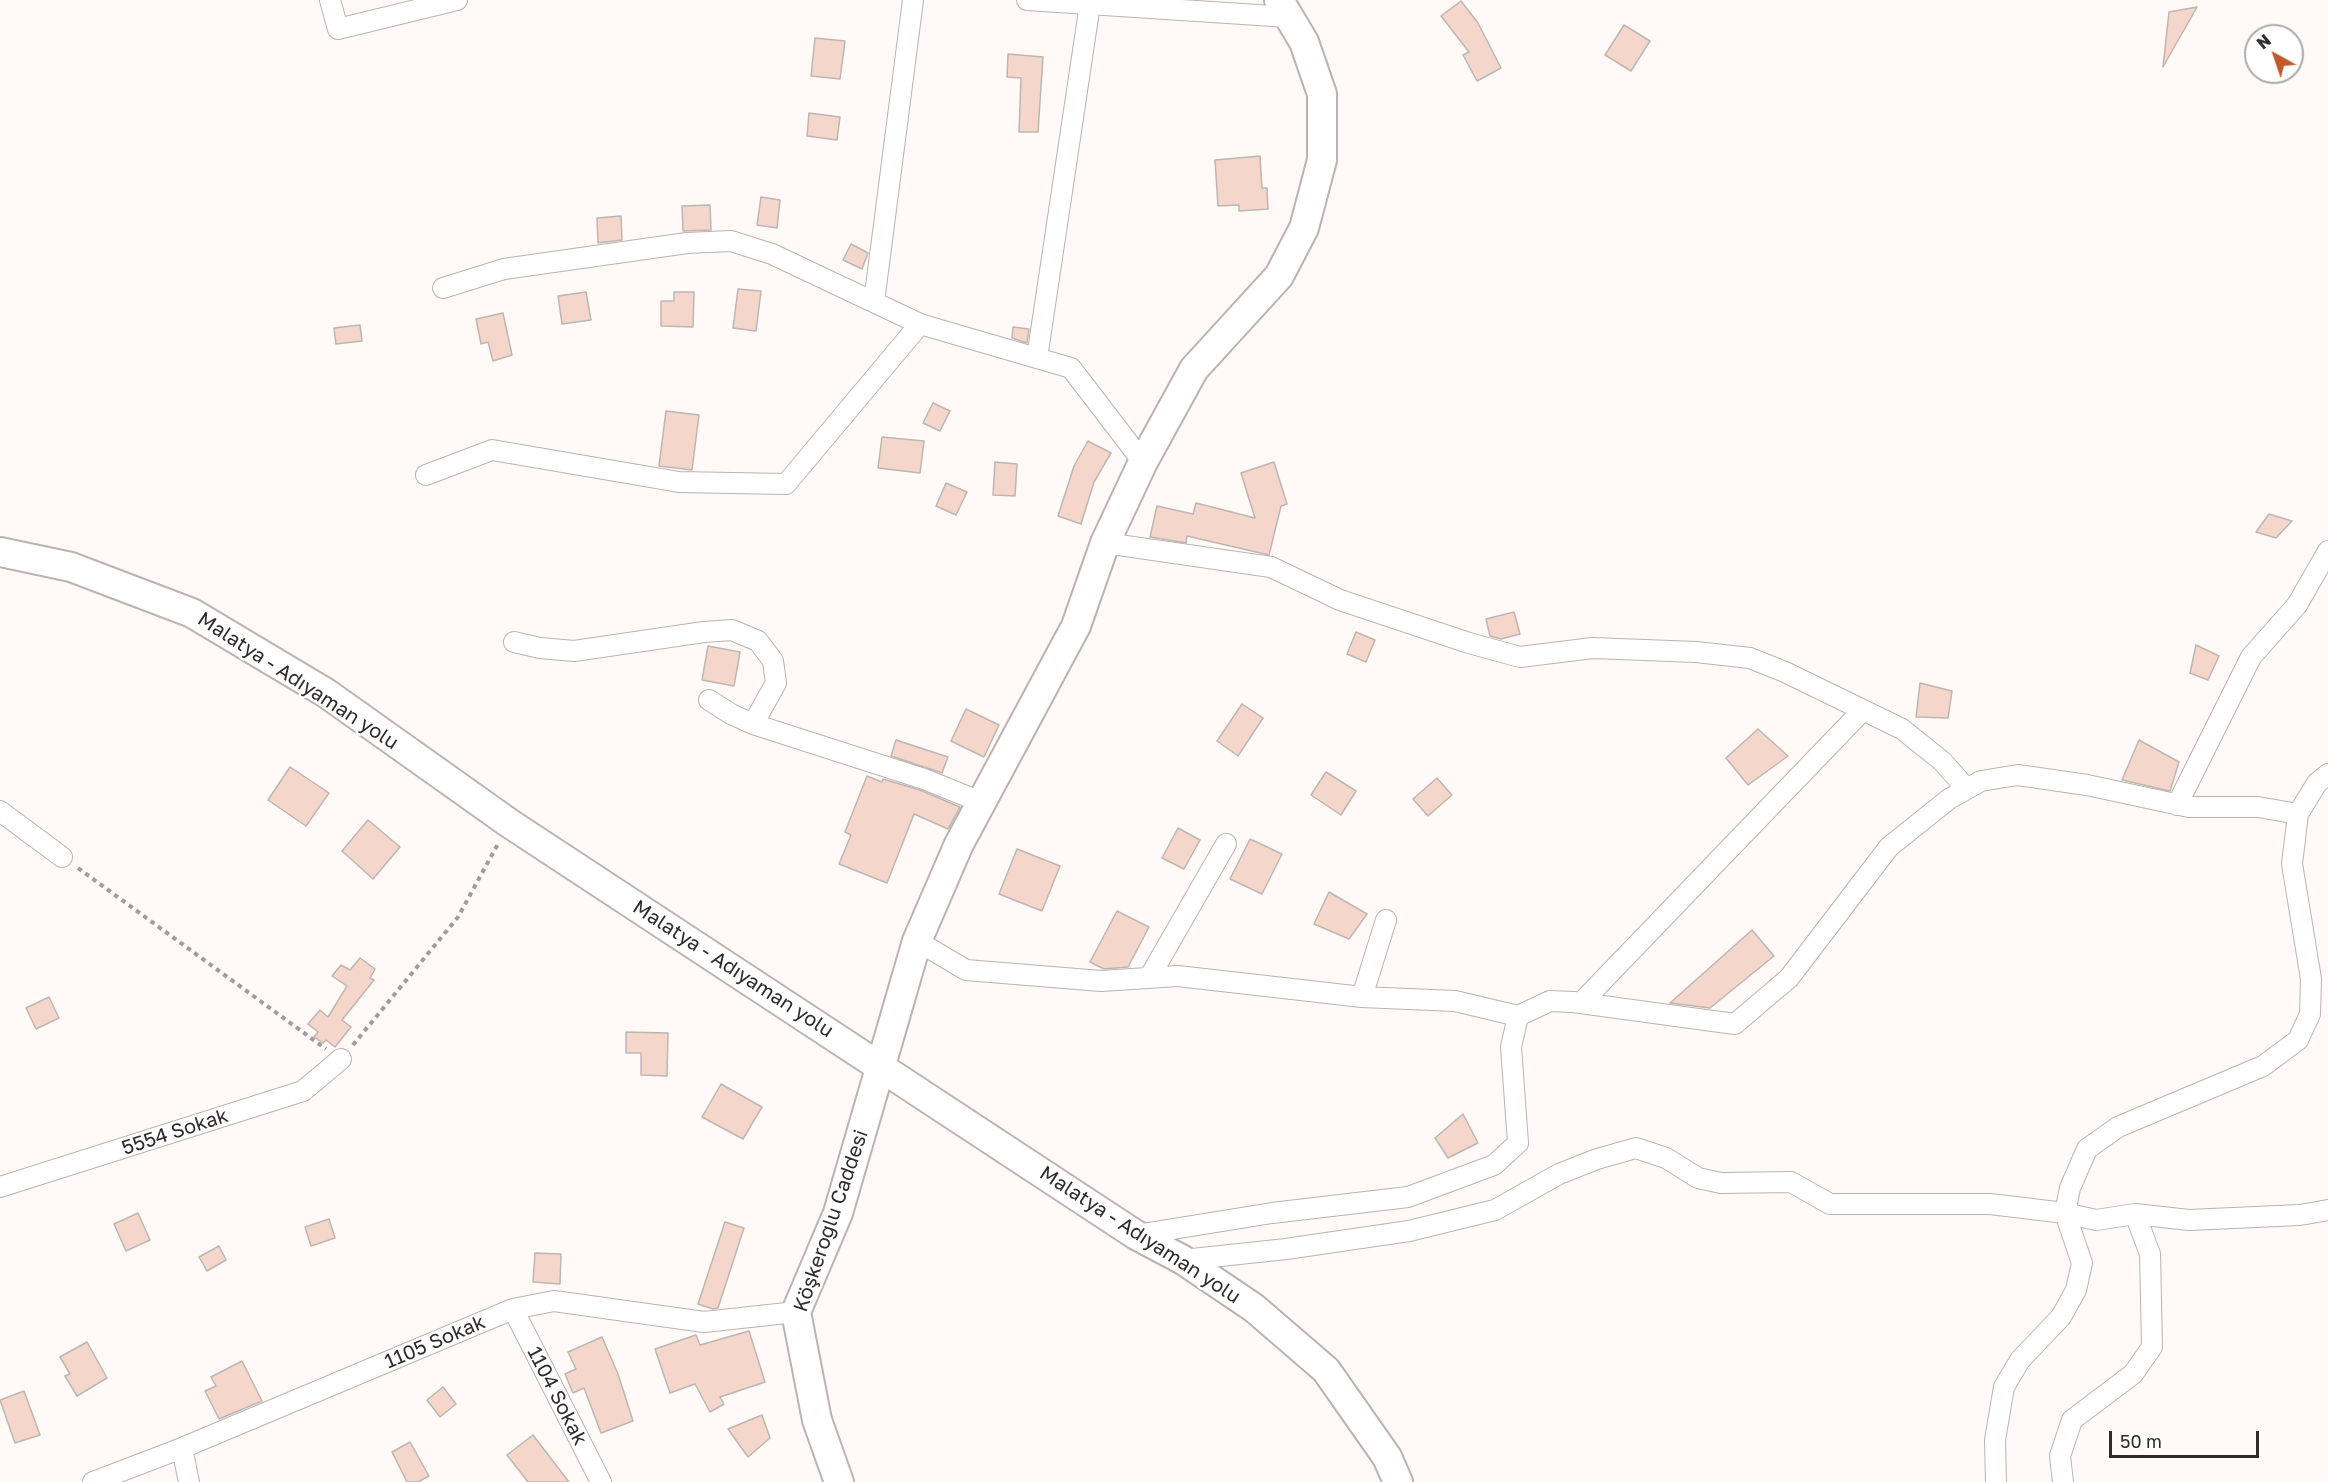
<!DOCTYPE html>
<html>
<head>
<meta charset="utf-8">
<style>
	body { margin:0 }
	#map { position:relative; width:2328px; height:1482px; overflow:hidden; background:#fff9f7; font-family:"Golos Text",sans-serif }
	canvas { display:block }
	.north { position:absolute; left:2244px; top:24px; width:60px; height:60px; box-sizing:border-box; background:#fff; border:2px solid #acaaaa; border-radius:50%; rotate:320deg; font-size:16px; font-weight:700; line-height:24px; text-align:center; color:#2f2b2a }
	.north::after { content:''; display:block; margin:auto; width:21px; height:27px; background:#c05a2c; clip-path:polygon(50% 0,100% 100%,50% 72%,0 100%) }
	.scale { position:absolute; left:2109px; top:1431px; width:150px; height:27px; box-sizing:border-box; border:3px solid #2f2b2a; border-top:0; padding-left:8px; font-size:18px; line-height:21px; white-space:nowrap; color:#2f2b2a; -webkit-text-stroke:4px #fff; paint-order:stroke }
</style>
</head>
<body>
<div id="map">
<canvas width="2328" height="1482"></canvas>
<div class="north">N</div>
<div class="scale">50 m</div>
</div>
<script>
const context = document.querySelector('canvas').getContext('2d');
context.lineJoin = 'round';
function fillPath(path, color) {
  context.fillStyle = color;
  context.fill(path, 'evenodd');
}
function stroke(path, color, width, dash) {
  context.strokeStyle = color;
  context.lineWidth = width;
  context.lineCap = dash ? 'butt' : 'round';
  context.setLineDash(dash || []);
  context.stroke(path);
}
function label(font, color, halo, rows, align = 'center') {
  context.font = font + ' "Golos Text",sans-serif';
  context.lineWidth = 5;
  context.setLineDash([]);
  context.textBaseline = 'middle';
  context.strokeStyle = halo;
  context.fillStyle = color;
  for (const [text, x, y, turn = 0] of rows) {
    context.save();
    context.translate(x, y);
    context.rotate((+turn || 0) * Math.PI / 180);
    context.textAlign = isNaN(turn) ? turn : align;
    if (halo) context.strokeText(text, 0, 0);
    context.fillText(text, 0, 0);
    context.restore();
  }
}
const building = new Path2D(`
	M1461 1 1478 23 1501 68 1477 81 1463 55 1469 52 1441 16Z
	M2197 7 2163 67 2169 12Z
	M1624 25 1650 41 1631 71 1605 55Z
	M815 38 845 41 840 79 811 76Z
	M1008 54 1043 57 1038 132H1019L1021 78 1007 77Z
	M809 113 840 117 837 140 807 136Z
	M1260 156 1262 188H1267L1268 209 1239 211V205L1218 206 1215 160Z
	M761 197 780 200 777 228 757 225Z
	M710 205 711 230 683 231 682 206Z
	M621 216 622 240 598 243 597 218Z
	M851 244 868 253 862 269 843 260Z
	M738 289 761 291 756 331 733 328Z
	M586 292 591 320 562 324 558 296Z
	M674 292H694L693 327 661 326V301H674Z
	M503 313 512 355 493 361 488 342 481 344 476 319Z
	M360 325 362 341 336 344 334 328Z
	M1013 327 1029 329 1027 343 1012 338Z
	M933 403 950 411 940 431 923 423Z
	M666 411 699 415 692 470 659 466Z
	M882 437 924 441 920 473 878 468Z
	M1088 441 1111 453 1094 482 1081 524 1058 516 1074 466Z
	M995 462 1017 464 1015 496 993 495Z
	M1274 462 1287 504 1281 506 1269 555 1187 536 1186 543 1150 537 1157 506 1193 514 1196 503 1255 518 1241 473Z
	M946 483 967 492 956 515 936 506Z
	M2269 514 2292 521 2276 538 2256 532Z
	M1514 612 1520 634 1501 639 1490 636 1486 619Z
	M1356 632 1375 640 1366 662 1347 654Z
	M2196 645 2219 656 2208 680 2190 673Z
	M708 646 740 652 734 686 702 680Z
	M1920 683 1952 691 1948 718 1916 717Z
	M1242 704 1263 718 1238 756 1217 741Z
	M966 709 999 725 984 757 951 741Z
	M1758 729 1788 756 1748 785 1726 758Z
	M896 740 948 757 942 773 891 756Z
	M2139 740 2179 762 2170 791 2122 780Z
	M290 767 329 793 306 826 268 800Z
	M1326 772 1356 791 1341 815 1311 795Z
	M867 776 882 782 883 779 920 790 960 807 948 829 914 814 887 883 839 864 851 835 845 832Z
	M1437 778 1452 795 1428 816 1413 799Z
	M368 820 400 847 373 879 342 851Z
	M1178 828 1200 840 1184 869 1162 858Z
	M1250 839 1282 854 1262 894 1230 879Z
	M1017 849 1060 866 1042 911 999 894Z
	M1329 892 1367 914 1349 939 1314 924Z
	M1117 911 1149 927 1128 967 1104 969 1090 962Z
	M1752 930 1774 956 1710 1008 1670 1003Z
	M360 958 375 969 370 978 374 980 342 1020 351 1027 335 1047 326 1040 323 1043 314 1037 318 1032 308 1024 320 1010 328 1017 347 986 332 976 341 965 350 970Z
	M49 997 59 1018 36 1029 26 1008Z
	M626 1032 668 1033 667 1076 641 1075V1053H626Z
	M721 1084 762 1107 743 1139 702 1117Z
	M1463 1114 1478 1143 1448 1158 1435 1138Z
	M138 1213 150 1240 126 1251 114 1224Z
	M329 1219 335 1238 311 1246 305 1227Z
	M725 1222 744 1228 718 1308 713 1309 698 1304Z
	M219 1246 226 1260 207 1271 199 1257Z
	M535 1253 561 1254 560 1284 533 1282Z
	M749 1331 765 1382 720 1397 724 1404 710 1412 695 1384 670 1393 655 1349 696 1335 700 1345Z
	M602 1337 618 1374 633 1421 601 1433 584 1388 573 1393 565 1374 576 1369 568 1352Z
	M87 1342 107 1378 77 1396 65 1376 70 1374 60 1357Z
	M242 1361 262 1401 219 1419 205 1391 216 1386 211 1377Z
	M443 1387 456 1404 440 1417 427 1400Z
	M24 1391 40 1435 15 1443 0 1400Z
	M762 1415 770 1438 748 1457 728 1429Z
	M533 1435 549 1456 569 1482H528L507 1455Z
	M410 1442 429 1476 418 1482H407L392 1452Z`);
fillPath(building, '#f5d6ca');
stroke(building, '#beb6b2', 1.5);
const minor = new Path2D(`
	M330 0 338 29 457 0
	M1027 0 1289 17
	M443 288 504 269 687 243 731 241 772 254 920 324 1071 368 1143 462
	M874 302 913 0
	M1037 358 1090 4
	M426 475 492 450 679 482 786 484 920 324
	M1105 543 1271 567 1340 600 1469 643 1520 657 1593 648 1696 652 1750 658 1785 672 1902 729 1942 761 1967 789
	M514 642 540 648 574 651 704 632 732 630 758 641 773 661 776 683 753 724 924 779 981 802
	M709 700 731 714 753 724
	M2177 805 2251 657 2297 605 2328 551
	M0 811 62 857
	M917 941 966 970 1101 981 1178 976 1362 997 1455 1001 1518 1016
	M1149 978 1226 844
	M1362 997 1386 920
	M1581 1003 1863 710
	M0 1187 303 1091 341 1059
	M1136 1235 1272 1213 1408 1197 1494 1165 1518 1143 1511 1047 1518 1016 1550 1001 1573 1002 1735 1024 1789 978 1889 847 1949 799 1981 781 2018 775 2087 785 2189 807H2258L2298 814
	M1183 1260 1286 1249 1409 1231 1495 1210 1559 1174 1597 1159 1636 1148 1666 1158 1698 1178 1721 1183 1791 1182 1830 1204H1990L2065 1213 2096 1220 2135 1214 2189 1220 2300 1215 2328 1210
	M513 1309 601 1482
	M182 1448 189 1482
	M93 1482 182 1448 513 1309 554 1301 704 1322 796 1312
	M1996 1482 1995 1440 2004 1387 2020 1360 2061 1317 2076 1290 2082 1263 2065 1213 2070 1188 2087 1149 2118 1127 2263 1066 2298 1040 2310 1014 2311 979 2292 864 2298 814 2317 783 2328 774
	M2063 1482 2060 1456 2072 1420 2133 1374 2152 1347 2150 1254 2135 1214`);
const secondary = new Path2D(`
	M0 552 71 567 192 613 326 693 509 823 1136 1235 1183 1260 1254 1308 1326 1370 1387 1457 1398 1482
	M839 1482 817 1420 796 1312 838 1213 917 941 959 844 1076 626 1105 543 1143 462 1194 369 1279 276 1304 228 1322 160V94L1304 42 1279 0`);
stroke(minor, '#bcb3b0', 22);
stroke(secondary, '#bcb3b0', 32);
stroke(new Path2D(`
	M78 868 326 1049
	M353 1045 458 917 499 842`), '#a19b9a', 4, [4.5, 4.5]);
stroke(minor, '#fff', 20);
stroke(secondary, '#fff', 28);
label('20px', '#2f2b2a', '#fff', [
	["Malatya - Adıyaman yolu",298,681,33],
	["Malatya - Adıyaman yolu",733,969,33],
	["5554 Sokak",175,1132,-18],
	["Köşkeroğlu Caddesi",831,1221,-71],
	["Malatya - Adıyaman yolu",1140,1235,33],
	["1105 Sokak",435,1342,-23],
	["1104 Sokak",557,1396,63]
]);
</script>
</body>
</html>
